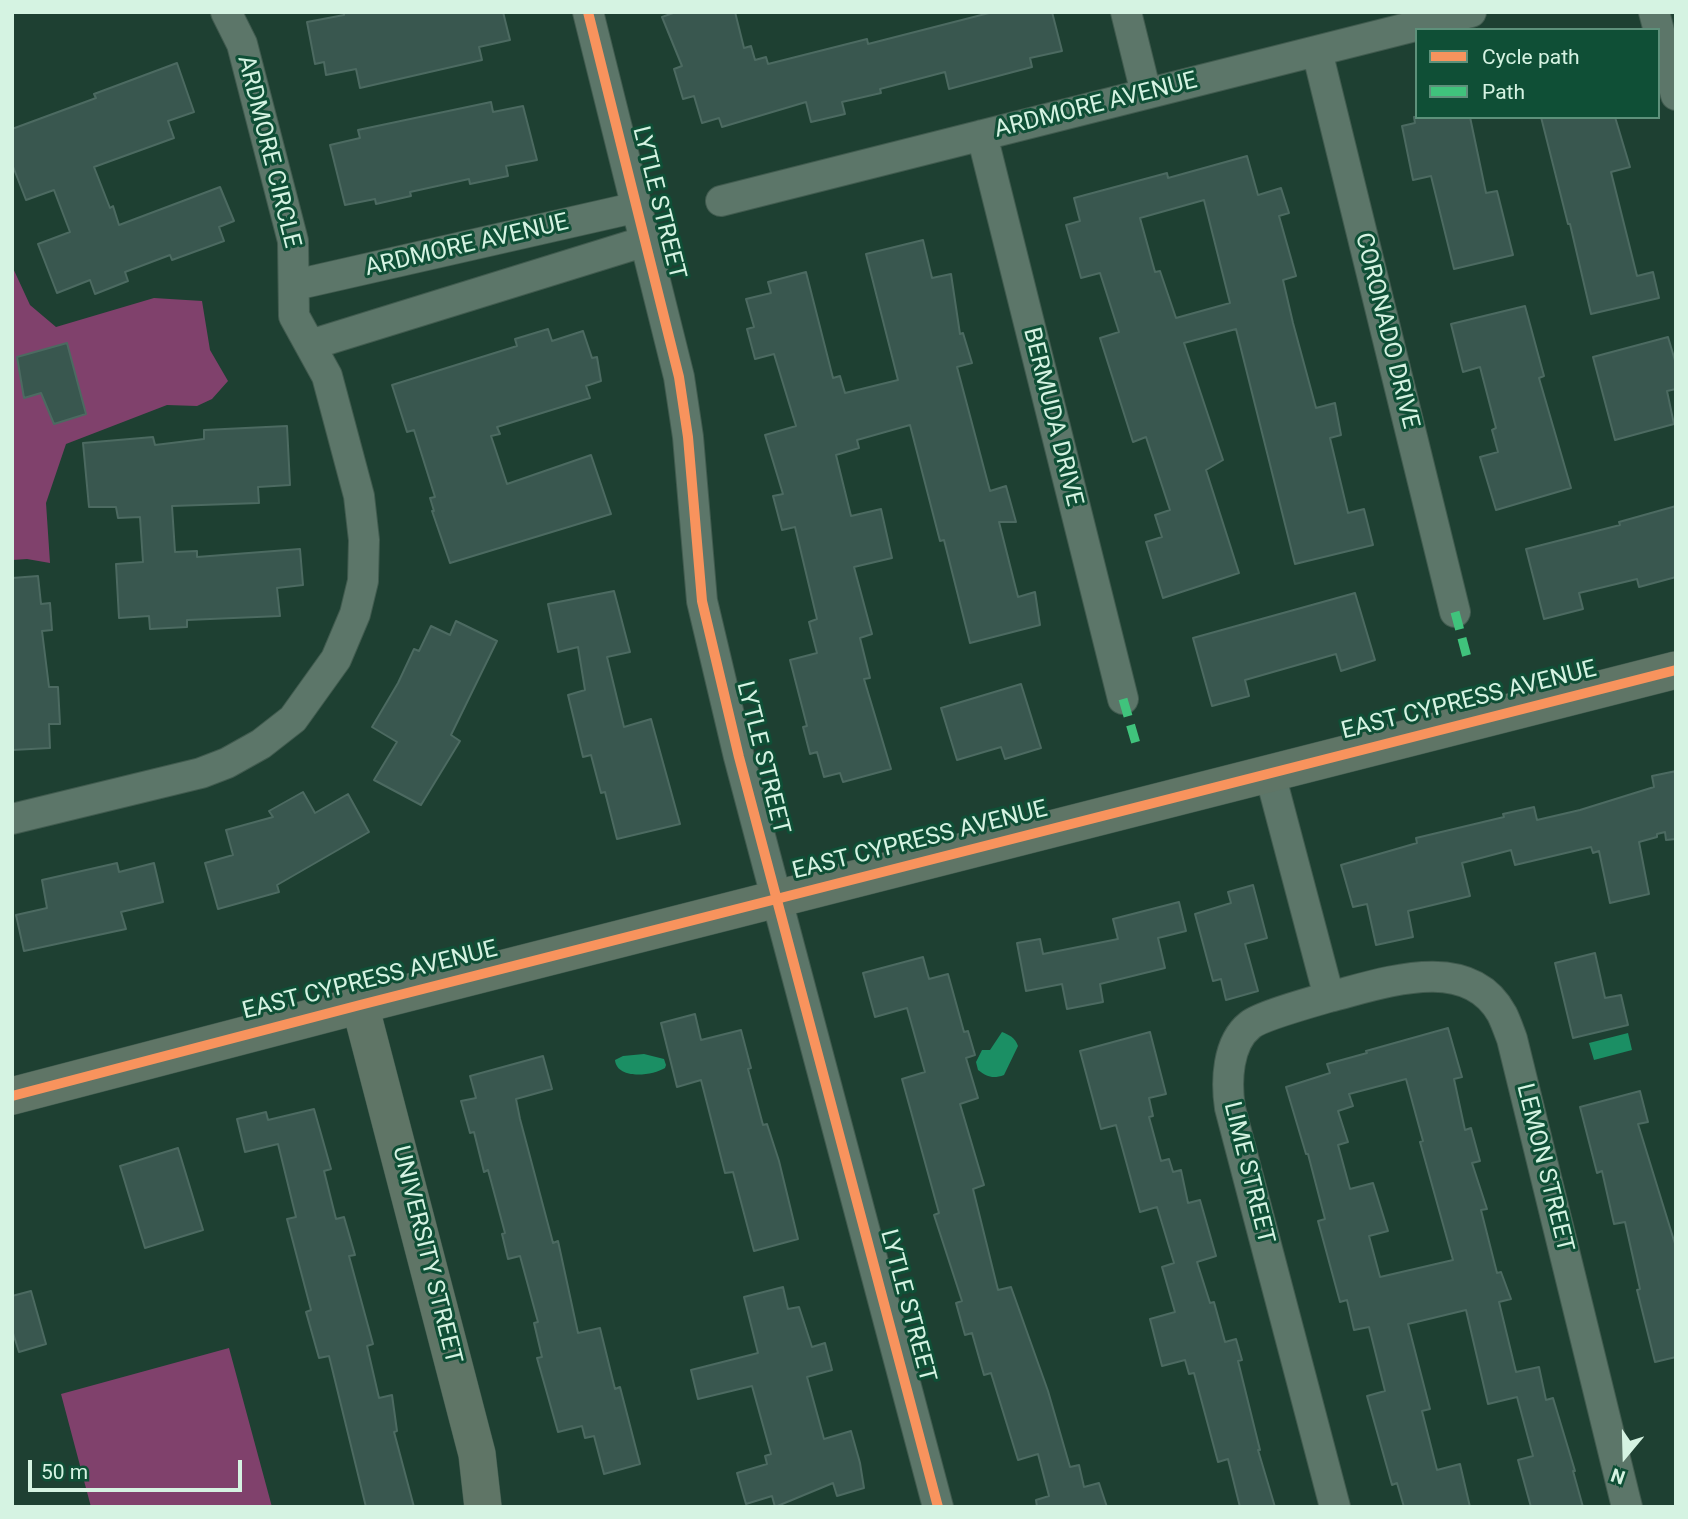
<!DOCTYPE html>
<html>
<head>
<meta charset="utf-8">
<style>
	body { margin:0 }
	#map { position:relative; width:1688px; height:1519px; overflow:hidden; background:#1e4032; font-family:Roboto,sans-serif }
	canvas { display:block }
	.frame { position:absolute; inset:0; border:14px solid #d5f3e2; pointer-events:none }
	.legend { position:absolute; left:1415px; top:28px; width:245px; height:91px; box-sizing:border-box; background:#0f4f36; border:2px solid #5e917b; margin:0; padding:9px 12px; list-style:none; font-size:21px; color:#d5f3e2 }
	.legend li { display:flex; align-items:center; gap:14px; height:35px }
	.legend b { width:35px; border:2px solid #5e917b }
	.north { position:absolute; left:1590px; top:1421px; width:70px; height:70px; -webkit-text-stroke:5px #0f4f36; paint-order:stroke; rotate:199deg; font-size:19px; font-weight:700; line-height:28px; text-align:center; color:#d5f3e2 }
	.north::after { content:''; display:block; margin:auto; width:24px; height:32px; background:#d5f3e2; clip-path:polygon(50% 0,100% 100%,50% 72%,0 100%) }
	.scale { position:absolute; left:28px; top:1460px; width:214px; height:32px; box-sizing:border-box; border:4px solid #d5f3e2; border-top:0; padding-left:9px; font-size:21px; line-height:24px; white-space:nowrap; color:#d5f3e2; -webkit-text-stroke:5px #0f4f36; paint-order:stroke }
</style>
</head>
<body>
<div id="map">
<canvas width="1688" height="1519"></canvas>
<div class="frame"></div>
<ul class="legend">
<li><b style="height:9px;background:#f8935d"></b>Cycle path</li>
<li><b style="height:9px;background:#40c37c"></b>Path</li>
</ul>
<div class="north">N</div>
<div class="scale">50 m</div>
</div>
<script>
const context = document.querySelector('canvas').getContext('2d');
context.lineJoin = 'round';
function fillPath(path, color) {
  context.fillStyle = color;
  context.fill(path, 'evenodd');
}
function stroke(path, color, width, dash) {
  context.strokeStyle = color;
  context.lineWidth = width;
  context.lineCap = dash ? 'butt' : 'round';
  context.setLineDash(dash || []);
  context.stroke(path);
}
function label(font, color, halo, rows, align = 'center') {
  context.font = font + ' Roboto,sans-serif';
  context.lineWidth = 6;
  context.setLineDash([]);
  context.textBaseline = 'middle';
  context.strokeStyle = halo;
  context.fillStyle = color;
  for (const [text, x, y, turn = 0] of rows) {
    context.save();
    context.translate(x, y);
    context.rotate((+turn || 0) * Math.PI / 180);
    context.textAlign = isNaN(turn) ? turn : align;
    if (halo) context.strokeText(text, 0, 0);
    context.fillText(text, 0, 0);
    context.restore();
  }
}
fillPath(new Path2D(`
	M12 266 30 305 56 327 154 298 202 301 210 350 228 381 212 399 197 406 167 405 66 444 46 503 50 563 27 559 12 560Z
	M229 1348 272 1507H91L61 1394Z`), '#80416c');
fillPath(new Path2D(`
	M1002 1032C1009 1035 1015 1037 1018 1046L1004 1075C993 1079 987 1077 978 1070L976 1062 982 1050H990Z
	M1628 1033 1632 1050 1594 1060 1589 1043Z
	M644 1054 664 1059 666 1065 665 1068C652 1076 617 1080 615 1060L623 1056Z`), '#1b8f64');
const building = new Path2D(`
	M344 12H503L510 40 479 47 482 60 360 88 356 69 326 75 324 62 315 64 307 22 344 15Z
	M676 12H735L744 48 751 46 755 60 766 57 768 64 867 39 868 44 993 12H1052L1062 51 1030 58 1032 67 949 89 945 72 880 89 881 93 842 102 845 114 811 122 806 102 722 127 719 118 702 123 694 96 683 99 674 69 682 66 662 17Z
	M177 63 194 112 168 121 174 138 94 167 110 208 113 206 119 225 220 187 234 221 219 227 224 241 172 260 170 255 125 272 128 281 95 294 90 280 57 293 38 244 70 232 54 190 26 200 12 164V129L96 98 94 94Z
	M491 102 493 112 523 106 537 160 506 166 508 176 470 184 469 179 410 192 411 196 376 204 375 199 345 205 330 145 360 138 358 130Z
	M1414 117H1470L1486 193 1497 191 1513 255 1454 269 1431 176 1413 180 1402 126 1415 123Z
	M1541 117H1615L1630 167 1611 172 1637 276 1653 272 1659 298 1591 314 1570 224H1568Z
	M1247 156 1258 195 1281 188 1289 213 1279 216 1296 276 1283 280 1293 323 1316 408 1335 403 1341 435 1330 438 1348 513 1364 509 1373 545 1295 564 1236 329 1184 343 1223 460 1206 470 1239 573 1163 598 1146 542 1162 537 1155 515 1170 510 1146 437 1133 442 1100 338 1119 332 1100 273 1081 278 1066 225 1080 221 1074 198 1167 173 1168 178ZM1204 200 1230 303 1176 318 1160 271 1155 272 1140 218Z
	M923 240 932 278 951 274 960 334 963 333 972 363 957 367 990 491 1006 486 1016 522H999L1018 597 1035 592 1040 625 970 643 944 540 940 541 910 425 857 440 859 448 836 455 851 516 881 509 892 558 854 567 872 634 860 638 870 678 864 679 891 769 843 782 840 773 824 777 817 752 810 754 803 727 807 726 790 660 817 653 809 622 817 619 795 527 782 530 773 496 783 494 765 435 796 426 774 354 755 359 747 329 754 327 746 299 771 293 768 282 806 272 833 378 840 376 845 393 898 380 866 254Z
	M1525 306 1544 376 1539 378 1571 488 1496 510 1480 457 1498 452 1492 430 1496 428 1480 367 1463 372 1451 324Z
	M548 329 552 341 583 331 592 358 597 357 601 381 586 386 590 398 497 427 500 434 491 436 507 484 591 455 611 514 450 563 432 511H434L430 498 435 497 414 430 407 432 392 385 517 346 515 339Z
	M1668 337 1676 364V389L1667 391 1674 424 1615 440 1593 357Z
	M67 343 86 414 54 424 41 393 24 398 17 357Z
	M287 426 290 485 258 487 259 503 172 506 175 552 197 551V557L300 549 303 585 277 588 280 616 187 620V627L150 629 149 616 119 618 116 564 143 562 140 517 118 518 116 507H89L83 443 153 437 155 445 204 439V430Z
	M1676 506V577L1639 587 1637 579 1579 593 1583 609 1544 619 1526 549 1620 525 1619 522Z
	M38 576 41 604 50 603 52 630 42 631 49 687H58L60 724H49L50 748 12 750V578Z
	M614 591 630 652 607 657 624 727 651 719 680 824 617 839 605 792 601 793 591 755 583 757 568 695 585 690 578 647 558 652 548 604Z
	M1355 593 1375 660 1341 671 1336 654 1245 680 1249 696 1212 706 1193 638Z
	M456 621 497 641 451 735 460 741 421 805 374 780 397 742 372 727 398 683 414 649 419 651 431 626 450 635Z
	M1021 684 1041 748 1005 759 1001 747 957 760 941 708Z
	M1676 771V839L1666 840 1665 832 1657 834V837L1639 842 1649 894 1610 903 1599 851 1593 853 1591 847 1515 865 1511 850 1462 863 1470 896 1408 911 1413 937 1376 945 1367 904 1353 907 1341 865 1417 843 1416 838 1504 817 1503 814 1534 807 1537 820 1580 810 1654 787 1652 776Z
	M303 792 315 813 348 794 369 832 277 885 279 892 218 909 205 863 233 855 226 830 273 817 269 811Z
	M117 863 119 872 154 863 163 902 121 912 126 929 24 951 16 915 47 908 42 880Z
	M1253 885 1267 938 1245 944 1258 991 1226 1000 1221 979 1213 981 1195 914 1231 903 1228 892Z
	M1179 902 1186 931 1158 938 1165 968 1100 984 1103 1002 1067 1009 1062 984 1026 991 1017 943 1040 939 1043 954 1118 939 1113 919Z
	M1595 953 1605 998 1621 995 1628 1025 1573 1038 1555 963Z
	M923 957 929 979 948 974 964 1032 968 1031 975 1055 966 1058 978 1098 960 1104 984 1185 973 1189 998 1290 1011 1287 1048 1391 1070 1467 1079 1465 1084 1487 1099 1483 1107 1507H1037L1036 1500 1049 1496 1038 1454 1018 1460 991 1373 984 1375 972 1333 965 1335 956 1303 962 1301 934 1215 939 1213 902 1079 925 1072 907 1008 875 1017 863 973Z
	M695 1014 701 1040 741 1030 751 1068 748 1069 763 1125 767 1124 779 1161 798 1239 754 1251 733 1172 725 1173 701 1080 677 1087 661 1023Z
	M1448 1028 1462 1077 1454 1079 1465 1130 1471 1128 1480 1161 1472 1163 1487 1209 1481 1210 1497 1273 1501 1272 1511 1299 1499 1302 1516 1372 1539 1367 1546 1400 1553 1398 1575 1471H1573L1583 1507H1531L1518 1460 1533 1456 1517 1397 1488 1404 1466 1310 1408 1324 1430 1409 1422 1411 1437 1470 1460 1464 1470 1507H1404L1397 1483 1392 1485 1367 1396 1385 1391 1369 1327 1354 1330 1347 1300 1340 1302 1318 1221 1325 1219 1308 1154H1306L1286 1087 1330 1073 1327 1064 1367 1053 1366 1051ZM1406 1079 1423 1141 1420 1142 1453 1260 1380 1277 1369 1236 1388 1231 1373 1183 1350 1189 1338 1145 1348 1142 1338 1111 1353 1106 1349 1094Z
	M1150 1032 1166 1094 1149 1098 1153 1116 1149 1117 1161 1161 1169 1159 1173 1172 1181 1170 1188 1203 1200 1200 1216 1256 1197 1262 1210 1303 1214 1302 1225 1342 1236 1339 1242 1360 1238 1361 1260 1450H1258L1275 1507H1240L1228 1459 1218 1462 1194 1373 1189 1374 1185 1360 1162 1366 1150 1319 1175 1312 1162 1267 1174 1263 1157 1207 1140 1212 1116 1125 1101 1129 1080 1051Z
	M543 1056 552 1089 516 1099 520 1119 553 1243 558 1241 578 1333 600 1328 615 1389 620 1387 640 1464 604 1474 594 1436 585 1438 582 1426 558 1432 537 1358 542 1357 534 1323 538 1322 520 1256 508 1259 502 1234 505 1233 488 1170 484 1172 474 1132 470 1133 461 1101 476 1098 470 1076Z
	M1640 1091 1648 1122 1638 1124 1676 1247V1357L1655 1362 1637 1290 1640 1289 1625 1222 1614 1224 1602 1171 1597 1173 1580 1107Z
	M314 1109 331 1169 324 1171 336 1219 344 1217 355 1255 349 1256 373 1344 367 1346 379 1398 392 1395 397 1431 394 1432 414 1507H366L329 1356 319 1358 306 1312 311 1310 287 1219 296 1217 278 1144 245 1152 237 1119 266 1112 268 1120Z
	M178 1148 203 1230 145 1248 120 1166Z
	M783 1287 788 1309 799 1307 812 1347 825 1343 832 1370 807 1377 824 1439 851 1431 860 1463 864 1488 837 1496 833 1483 775 1507 772 1496 746 1504 737 1473 767 1464 765 1456 771 1454 752 1386 698 1399 691 1370 758 1353 744 1297Z
	M31 1291 46 1344 19 1352 12 1330V1296Z`);
fillPath(building, '#39574f');
stroke(building, '#4c6a61', 2);
const minor = new Path2D(`
	M588 12 679 377 688 437 702 601 739 757 938 1507
	M1126 12 1146 93
	M1654 12 1676 95
	M1317 51 1455 612
	M982 135 1123 699
	M721 201 1471 12
	M295 285 638 207
	M310 345 646 241
	M1270 774 1329 997C1312 1002 1261 1016 1250 1025 1227 1043 1226 1082 1230 1108L1335 1507
	M12 819 201 773 227 763 261 744 293 719 336 659 355 614 363 581 364 540 359 496 327 376 294 316 293 241 242 44 226 12
	M1329 997C1381 984 1468 951 1502 1014 1506 1022 1509 1031 1512 1039L1627 1507`);
const major = new Path2D(`
	M360 1005 477 1454 483 1507
	M12 1096 360 1005 1676 670`);
stroke(minor, '#415b4f', 32);
stroke(major, '#415b4f', 38);
stroke(minor, '#5c7669', 30);
stroke(major, '#5f7566', 37);
stroke(new Path2D(`
	M1455 612 1468 661
	M1123 699 1137 747`), '#40c37c', 9, [18, 9]);
stroke(new Path2D(`
	M588 12 679 377 688 437 702 601 739 757 938 1507
	M12 1096 360 1005 1676 670`), '#f8935d', 10);
label('24px', '#d5f3e2', '#0f4f36', [
	["ARDMORE AVENUE",1096,106,-14],
	["ARDMORE CIRCLE",268,152,76],
	["LYTLE STREET",658,203,76],
	["ARDMORE AVENUE",467,246,-13],
	["CORONADO DRIVE",1386,331,76],
	["BERMUDA DRIVE",1052,417,76],
	["EAST CYPRESS AVENUE",1469,701,-14],
	["LYTLE STREET",762,758,76],
	["EAST CYPRESS AVENUE",920,841,-14],
	["EAST CYPRESS AVENUE",370,981,-14],
	["LEMON STREET",1544,1168,76],
	["LIME STREET",1248,1173,76],
	["UNIVERSITY STREET",426,1255,76],
	["LYTLE STREET",907,1306,75]
]);
</script>
</body>
</html>
